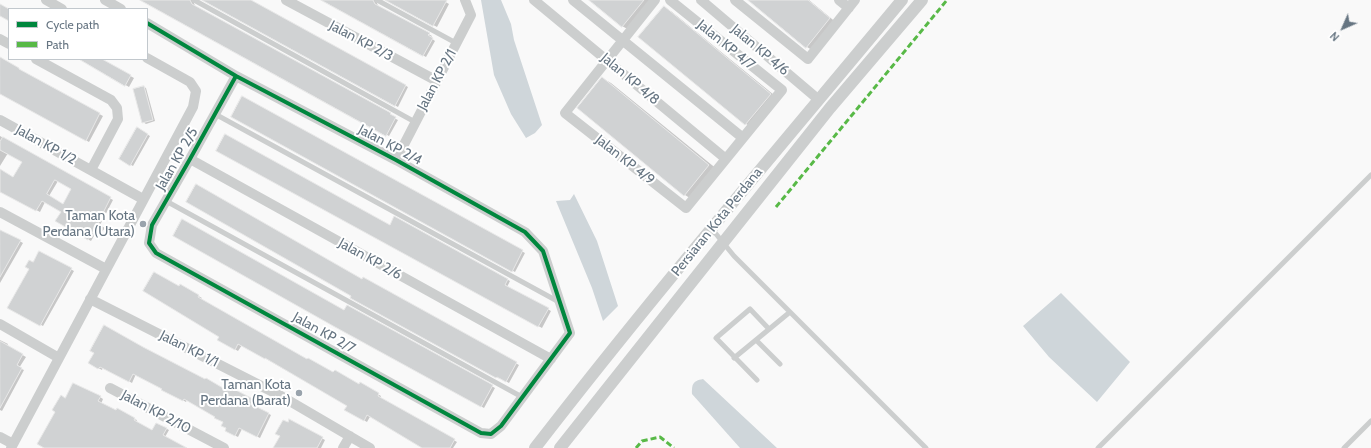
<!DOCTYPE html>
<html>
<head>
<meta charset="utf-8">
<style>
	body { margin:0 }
	#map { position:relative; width:1371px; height:448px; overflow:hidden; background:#f9f9f9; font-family:Cabin,sans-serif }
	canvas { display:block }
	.legend { position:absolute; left:8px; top:8px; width:140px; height:52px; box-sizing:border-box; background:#fff; border:1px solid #c2c8cd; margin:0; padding:5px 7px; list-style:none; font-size:12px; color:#667582 }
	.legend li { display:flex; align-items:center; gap:8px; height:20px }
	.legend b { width:20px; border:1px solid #c2c8cd }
	.north { position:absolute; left:1323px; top:8px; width:40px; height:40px; -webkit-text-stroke:3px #fff; paint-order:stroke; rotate:225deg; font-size:11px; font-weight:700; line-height:16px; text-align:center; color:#667582 }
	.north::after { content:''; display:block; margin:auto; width:14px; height:18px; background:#667582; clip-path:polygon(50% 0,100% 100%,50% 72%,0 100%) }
</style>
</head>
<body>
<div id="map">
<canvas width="1371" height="448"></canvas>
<ul class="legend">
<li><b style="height:5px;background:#00873e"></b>Cycle path</li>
<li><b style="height:5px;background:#58b947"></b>Path</li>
</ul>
<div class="north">N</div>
</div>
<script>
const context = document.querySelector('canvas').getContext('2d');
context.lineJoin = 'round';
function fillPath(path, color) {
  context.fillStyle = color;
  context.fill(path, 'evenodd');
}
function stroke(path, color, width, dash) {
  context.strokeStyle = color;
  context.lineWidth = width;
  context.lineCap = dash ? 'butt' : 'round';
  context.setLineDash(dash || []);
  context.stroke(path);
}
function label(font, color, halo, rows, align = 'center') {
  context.font = font + ' Cabin,sans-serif';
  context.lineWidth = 4;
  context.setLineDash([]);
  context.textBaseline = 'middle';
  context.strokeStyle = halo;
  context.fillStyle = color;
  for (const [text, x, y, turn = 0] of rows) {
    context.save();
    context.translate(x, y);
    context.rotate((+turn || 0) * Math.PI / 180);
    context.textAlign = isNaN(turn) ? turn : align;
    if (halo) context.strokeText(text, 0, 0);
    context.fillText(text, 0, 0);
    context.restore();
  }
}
fillPath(new Path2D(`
	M481 0H501L511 24 514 40 542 125 535 133 526 138 511 114 494 75Z
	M574 194 597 241 618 306 603 321 592 288 556 201 570 200Z
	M1061 293 1130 362 1097 402 1049 357 1023 326Z
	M703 379 777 448H740L692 394C692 385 692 381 703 379Z`), '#cfd6da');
fillPath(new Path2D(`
	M142 0H193L195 6 393 116 392 117 398 120 389 136Z
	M204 0H249L408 87 398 107Z
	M323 0H376L378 6 432 36 431 38 435 41 426 57Z
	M387 0H442L449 4 437 27Z
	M591 0H654L631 31 622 26Z
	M749 0H809L838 24 815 52 807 47Z
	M664 7 672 12 779 99 755 129 746 124Z
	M0 58 21 72 103 116 89 142 0 93Z
	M81 59H99L134 78 129 87Z
	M602 78 611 83 718 170 693 200 685 195Z
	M144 87 146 88 155 121 146 124 143 122Z
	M242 98 525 253 515 272 232 116Z
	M138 129 150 136 133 166 120 159Z
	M0 136 113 200 100 225 105 228 101 233 97 231 91 241 56 221 62 211 45 202 40 212 4 193 0 177V170L14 178 24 162 8 153 0 166ZM58 181 73 189 64 205 49 196Z
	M217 150 390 226 395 218 510 281 507 287 551 311 542 328Z
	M0 230 23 243 0 283Z
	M39 252 74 271 43 326 9 307Z
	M364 278 519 365 509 383 500 378V379L354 299 353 295Z
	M180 286 202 298 200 300 308 361 359 386 361 384 381 396 380 398 457 442 453 448H425L371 415 367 422 346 410 348 406 242 345 238 351 218 340 220 337 179 288Z
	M347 306 495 388 484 408 339 328Z
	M0 340 8 344 7 346 26 357 19 368 24 370 2 411 0 410Z
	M143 348 228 392 230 388 256 402 253 406 271 415 260 438 242 429 238 437 226 431 227 428 224 422 187 400 186 402 136 374 132 383 103 367 102 370 89 363Z
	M100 397 103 399 101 404 134 419 137 420 136 422 153 431 157 424 169 430 165 437 185 448H46L65 399Z
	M290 420 325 440 321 448H275Z`), '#0003');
const building = new Path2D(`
	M140 0H190L192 4 391 113 390 114 396 117 386 136Z
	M202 0H251L406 85 395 106Z
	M321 0H373L375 4 430 33 428 35 433 38 423 56Z
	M385 0H447L433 26Z
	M589 0H644L622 27Z
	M748 0H808L830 18 806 48Z
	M0 4 9 9V21L0 16Z
	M664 6 771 94 745 125 638 37Z
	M0 57 19 68V69L100 113 86 141 0 94Z
	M79 59H102L131 75 125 86Z
	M602 77 709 165 684 196 577 108Z
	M144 86 153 120 142 123 133 89Z
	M242 96 523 250 512 272 231 117Z
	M137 127 148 134 130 166 119 159Z
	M225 134 390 225 394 216 508 279 505 285 549 308 538 327 216 151Z
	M3 137 111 197 98 223 102 225 98 232 94 230 88 240 55 221 61 212 42 201 36 211 0 192V169L13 177 22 162 0 150V142ZM55 180 71 189 63 204 47 194Z
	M196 184 362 279 363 277 517 362 506 382 497 377 496 378 350 298 351 296 186 202Z
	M182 219 344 310 347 305 493 385 481 407 335 327 173 236Z
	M0 230 21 240 0 277Z
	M39 251 72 268 40 326 7 308 29 269 25 267 29 260 33 262Z
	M154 272 179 286 180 284 199 295 198 297 307 359 308 358 333 372 335 370 359 384 360 382 379 393 378 396 455 439 450 448H422L367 415 364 421 344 410 347 406 265 358V359L238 344 235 350 217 340 219 337 143 291Z
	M104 325 143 347 205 379 206 378 228 391 230 387 253 399 251 404 269 413 257 437 239 428 235 436 225 431 226 428 221 426 223 422 214 418 215 417 184 399 183 401 161 390 162 389 133 374 129 382 100 367 98 369 88 363 94 353 90 351Z
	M0 341 23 354 17 365 22 368 0 408Z
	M73 383 101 396 98 401 116 410 117 408 135 418 134 420 152 430 156 423 167 428 163 435 187 448H44L37 444 55 412 52 410 61 395 65 398Z
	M289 419 323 437 317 448H273L280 436 275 434 283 420 288 422Z`);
fillPath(building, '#d0d2d3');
stroke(building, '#e8e8e8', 1);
stroke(new Path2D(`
	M194 0 415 122
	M377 0 456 43
	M215 114 559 302
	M166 201 522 397
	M712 229 734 256 926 448
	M756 340 780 364
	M734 358 790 312
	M757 380 716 338 750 309 769 329
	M1098 448 1371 175
	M1344 448 1371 421`), '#cccece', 5);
stroke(new Path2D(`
	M46 0 62 9
	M105 0 121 9
	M286 0 437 81
	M534 0 726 159
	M573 0 743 138
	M655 0 565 113 686 208 782 90 670 0
	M701 0 819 100
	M735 0 808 59 855 0
	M839 0 849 8
	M147 23 236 76 396 160 525 232 543 251 570 333 501 426 491 434 481 433 156 253 149 243 152 225 190 159 236 76
	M0 39 9 44
	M36 59 111 100 117 108 118 119 91 170
	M0 120 143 199
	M190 159 551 359
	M396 160 471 15 465 0
	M0 212 106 269
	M90 299 281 396 370 448
	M0 324 59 358
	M110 388 224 448
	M0 437 13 444
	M11 448 193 107 196 91 190 82 147 58
	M343 448 350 436`), '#cccece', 10);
stroke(new Path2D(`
	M535 448C653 295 779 148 902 0
	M560 448 830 108 922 0`), '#cccece', 12);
stroke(new Path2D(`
	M776 207 947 0
	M636 448 642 441 660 437 674 448`), '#58b947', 3, [6, 3]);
stroke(new Path2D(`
	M147 23 236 76 396 160 525 232 543 251 570 333 501 426 491 434 481 433 156 253 149 243 152 225 190 159 236 76`), '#00873e', 4);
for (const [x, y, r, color] of [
	[143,224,4,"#99a3ac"],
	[299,393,4,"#99a3ac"]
]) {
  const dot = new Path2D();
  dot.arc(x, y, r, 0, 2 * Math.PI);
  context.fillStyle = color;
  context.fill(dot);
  stroke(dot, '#fff', 1.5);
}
label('14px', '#667582', '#fff', [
	["Jalan KP 2/3",361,41,28],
	["Jalan KP 4/7",726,45,39],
	["Jalan KP 4/6",760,50,40],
	["Jalan KP 4/8",630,79,40],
	["Jalan KP 2/1",437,80,-62],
	["Jalan KP 1/2",46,145,29],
	["Jalan KP 2/4",390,145,28],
	["Jalan KP 2/5",177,159,-60],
	["Jalan KP 4/9",625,160,38],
	["Persiaran Kota Perdana",717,222,-51],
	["Jalan KP 2/6",370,259,29],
	["Jalan KP 2/7",324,333,29],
	["Jalan KP 1/1",189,349,27],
	["Jalan KP 2/10",156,412,28]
]);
label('14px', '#667582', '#fff', [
	["Taman Kota",135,216],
	["Perdana (Utara)",135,232],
	["Taman Kota",291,385],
	["Perdana (Barat)",291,401]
], 'right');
</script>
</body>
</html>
